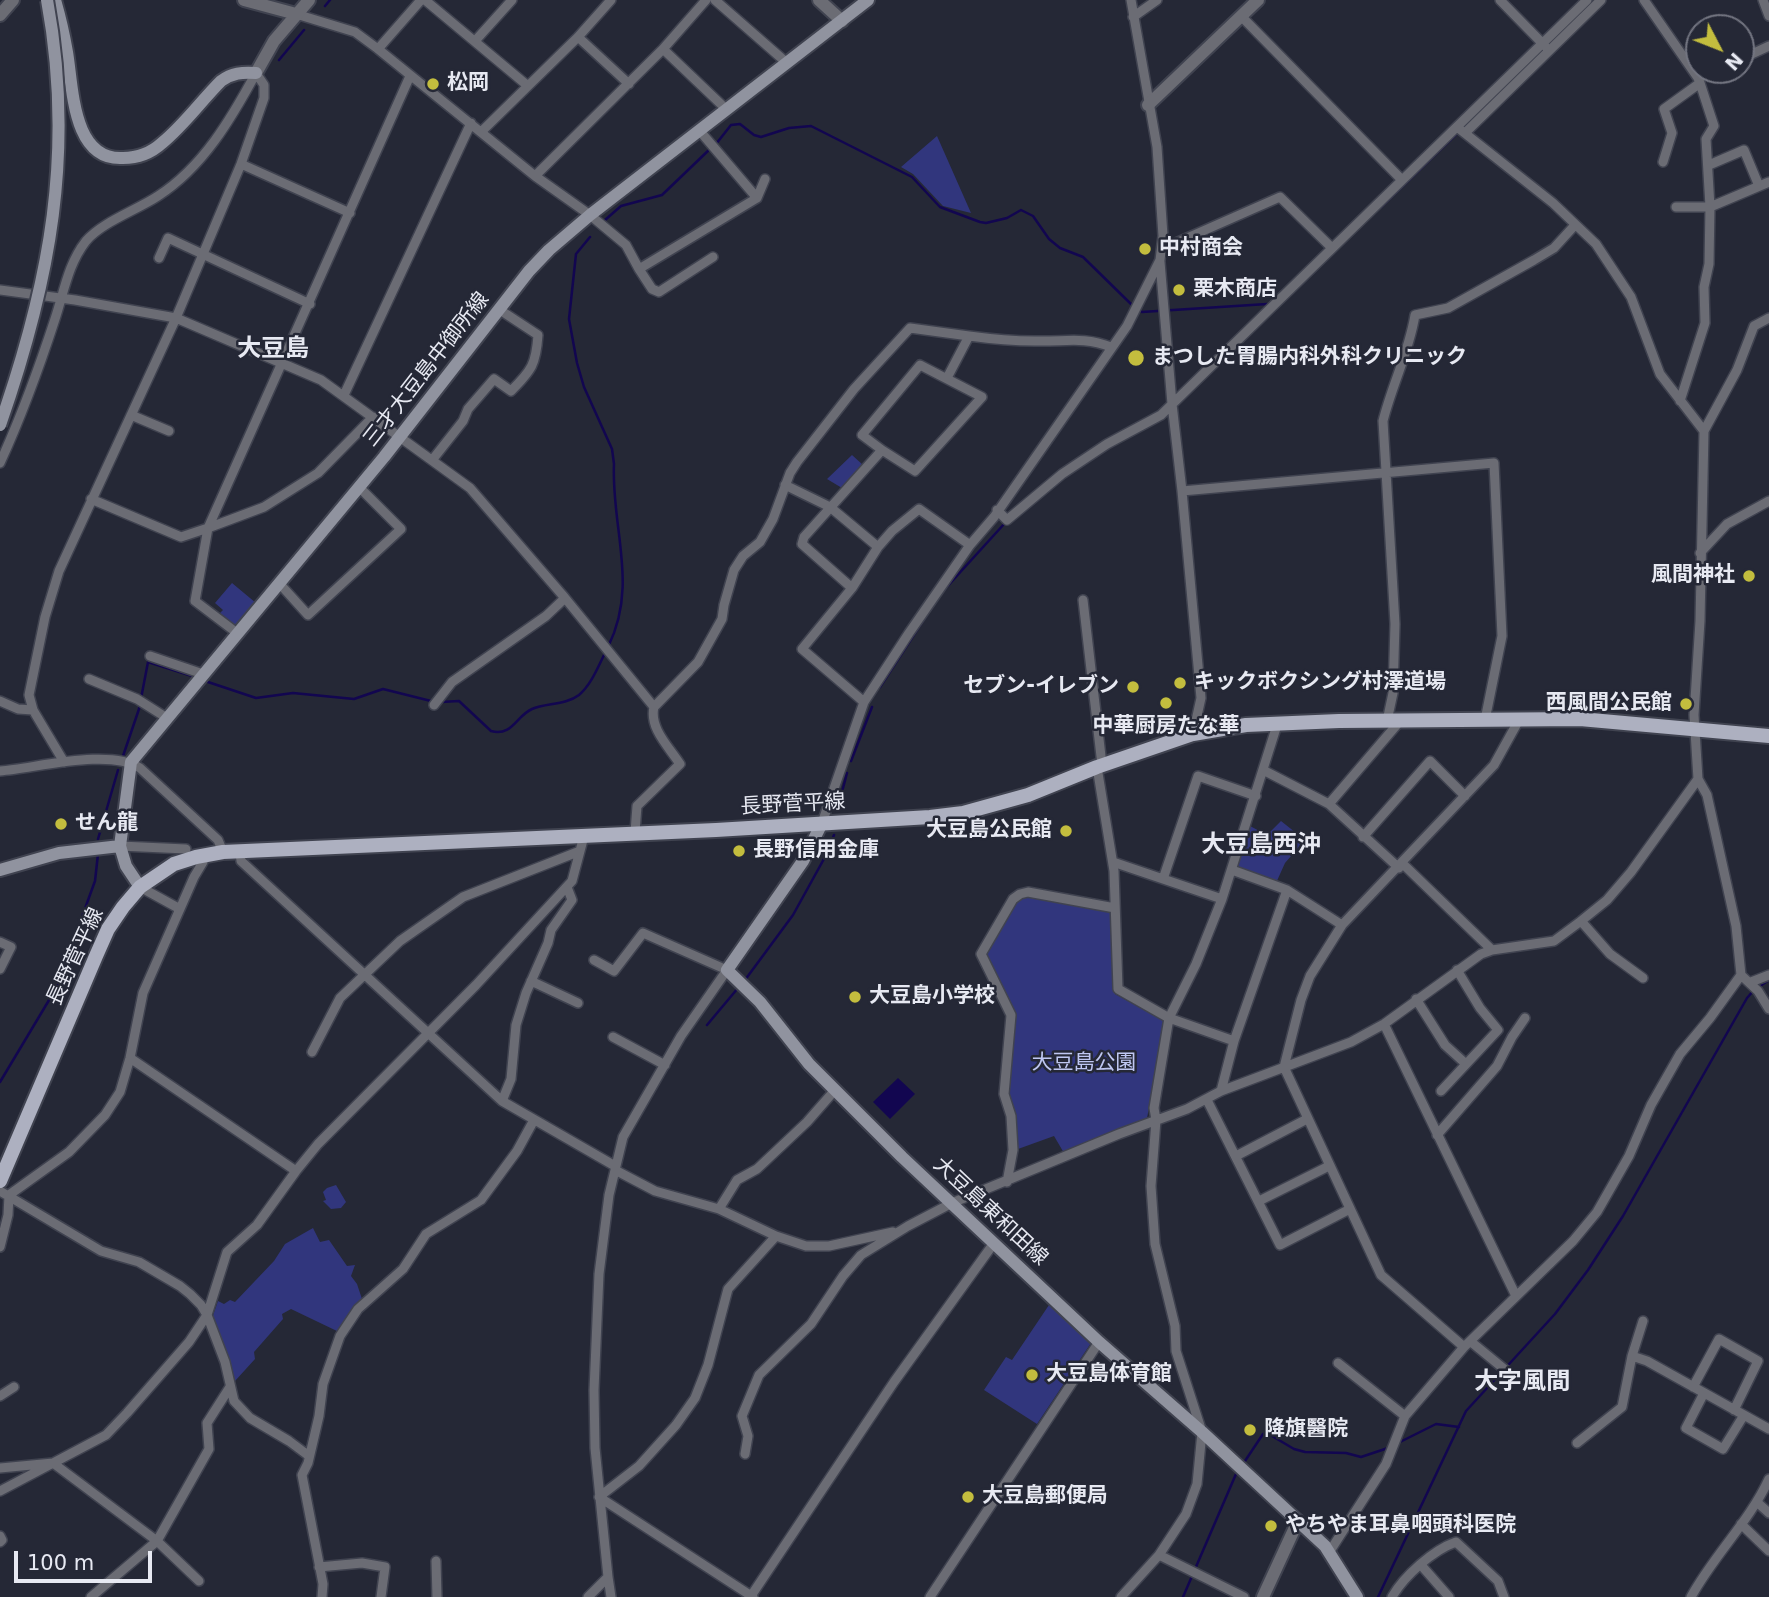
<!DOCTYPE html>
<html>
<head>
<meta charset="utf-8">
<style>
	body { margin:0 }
	#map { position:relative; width:1769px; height:1597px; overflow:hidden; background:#252836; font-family:"DejaVu Sans",sans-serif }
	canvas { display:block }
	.north { position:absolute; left:1685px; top:14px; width:70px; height:70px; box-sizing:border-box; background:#252836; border:2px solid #737581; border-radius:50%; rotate:132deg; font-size:19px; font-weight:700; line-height:28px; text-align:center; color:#e7e9f2 }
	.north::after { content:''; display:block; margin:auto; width:24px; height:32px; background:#c3bd3e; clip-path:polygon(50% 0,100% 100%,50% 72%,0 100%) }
	.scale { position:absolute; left:14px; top:1551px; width:138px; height:32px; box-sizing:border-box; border:4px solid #e7e9f2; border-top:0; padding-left:9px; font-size:21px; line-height:24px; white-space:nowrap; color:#e7e9f2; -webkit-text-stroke:5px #252836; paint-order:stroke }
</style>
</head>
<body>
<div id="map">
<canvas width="1769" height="1597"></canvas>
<div class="north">N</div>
<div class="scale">100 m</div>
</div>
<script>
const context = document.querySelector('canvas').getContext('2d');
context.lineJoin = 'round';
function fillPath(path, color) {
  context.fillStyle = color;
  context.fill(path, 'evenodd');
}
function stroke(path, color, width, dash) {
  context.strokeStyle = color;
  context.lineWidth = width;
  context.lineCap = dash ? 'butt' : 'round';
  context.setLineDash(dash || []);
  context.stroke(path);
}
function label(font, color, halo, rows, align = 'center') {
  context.font = font + ' "DejaVu Sans","Noto Sans JP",sans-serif';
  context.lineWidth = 5;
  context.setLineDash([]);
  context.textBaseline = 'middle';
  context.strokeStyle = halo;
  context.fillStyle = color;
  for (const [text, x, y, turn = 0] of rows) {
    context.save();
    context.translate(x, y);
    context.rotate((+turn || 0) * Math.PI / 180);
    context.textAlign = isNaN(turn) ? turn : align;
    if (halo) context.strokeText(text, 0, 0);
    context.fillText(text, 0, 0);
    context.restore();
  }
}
fillPath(new Path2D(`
	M937 136 971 213 943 206 913 174 901 167Z
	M852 455 863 465 842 488 827 479Z
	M232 583 256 603 238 625 234 626 219 614 223 610 215 603Z
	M1281 821 1305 840 1285 863 1276 883 1235 868 1250 826 1267 835Z
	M1025 895 1112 911 1115 994 1166 1022 1147 1118 1064 1153 1054 1136 1018 1149 1016 1114 1007 1090 1013 1014 985 955 1013 906Z
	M336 1185 346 1202 341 1208 331 1209 323 1201 326 1200 323 1192 327 1188Z
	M313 1228 320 1242 329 1240 347 1266 355 1265 351 1276 357 1284 362 1299 350 1312 339 1332 291 1309 282 1314 283 1319 254 1352 255 1359 235 1381 212 1318 218 1301 224 1304 230 1300 235 1302 274 1261 285 1244Z
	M1049 1305 1091 1343 1037 1424 984 1390 1006 1357 1012 1360Z`), '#31367d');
fillPath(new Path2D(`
	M898 1078 915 1094 890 1119 873 1102Z`), '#120650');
stroke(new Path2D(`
	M325 6 330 0
	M279 60 304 30
	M716 144 731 125 740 124 754 135 761 137 789 128 811 126 912 177 940 207 980 222 986 223 1007 218 1021 210 1033 216 1049 239 1060 248 1083 257 1133 306
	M1381 207 1570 24
	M605 220 621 206 662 195 711 148
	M590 237 576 254 569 319 577 363 584 387 612 449 614 464C611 528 639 585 608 647
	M1139 310 1142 312 1267 304
	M944 590 1005 523
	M208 682 256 698 293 693 354 699 383 689 435 702
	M880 687 928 613
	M441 702 459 701 491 731C512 737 516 716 532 709 546 703 566 705 579 695 591 685 598 667 605 653
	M123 756 139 709 148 662 192 676
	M851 761 872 707
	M838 807 847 773
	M98 839 118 770
	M745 980 793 915 825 857 834 835
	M707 1025 738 988
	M0 1082 76 955 80 944 83 914 95 881 98 854
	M1398 1443 1436 1424 1459 1427
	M1245 1461 1263 1434 1267 1433 1294 1449 1305 1452 1346 1453 1361 1457 1388 1448
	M1183 1597 1236 1474
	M1378 1597 1466 1411 1555 1314 1588 1270 1623 1216 1747 998 1754 990 1769 980`), '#120650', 2.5);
const minor = new Path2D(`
	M425 0 528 86
	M715 0 787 63
	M1500 0 1545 46
	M1644 0 1698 78
	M1763 0 1769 16
	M296 14 355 32 378 49 535 176 590 215 626 245 639 269 757 198 699 130
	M1241 16 1402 180
	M1133 17 1157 0
	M578 37 629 84
	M475 41 512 0
	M378 49 421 0
	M663 49 726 109
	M1741 59 1769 46
	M1700 83 1714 126 1706 139 1710 207 1769 182
	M1457 127 1553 203 1596 244 1631 297 1660 374 1704 431
	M481 132 578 37 611 0
	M1465 133 1601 0
	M1663 162 1672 133 1664 109 1700 83 1698 78 1715 70
	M241 164 350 213
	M1709 165 1744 150 1759 186
	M535 176 663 49 706 0
	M757 198 765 179
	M1676 207H1710L1709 264 1704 287 1705 323 1680 401
	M1162 249 1280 197 1332 248
	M159 258 168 238 310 304
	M1160 262 1172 404 1182 491 1494 463 1502 636 1485 720
	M639 269 652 289 659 292 713 257
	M0 290 75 300 176 318 321 380 470 488 565 598 654 707C649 728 669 747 680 764L637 806 635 832
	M1769 318 1754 326 1737 370 1704 431 1700 621 1694 715 1698 779 1707 795 1736 926 1741 975 1758 991 1769 1009
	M947 378 969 336C991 339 1013 341 1035 341 1065 342 1083 336 1111 347
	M344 395 471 123
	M131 415 169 431
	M433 459 463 421 468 409 494 379 511 391C532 370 536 364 538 335L500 310
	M0 463C21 417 39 368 55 319 64 292 68 264 86 241 102 222 137 210 158 196 203 167 231 119 256 73L264 85V98L241 164 176 318 59 571 45 617 29 695 33 710 64 762
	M785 485 830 507 878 547
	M1182 491 1201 698 1193 734
	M91 499 181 537 208 528 410 76
	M997 510 1007 520 1062 474 1107 444 1161 415 1587 0
	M1700 553 1727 524 1769 501
	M279 583 308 615 401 529 359 487
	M852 588 802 544 804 537 882 450 862 435 920 365 982 397 915 471 882 450
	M1083 600 1102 765
	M237 633 195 601 208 528 264 507 318 473 373 417
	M150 656 203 674
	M89 679 137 699 167 718
	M0 701 18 709 33 710
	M864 702 802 649 852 588 878 547 892 531 919 509 970 545
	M434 705 452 682 546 616 565 598
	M654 707 698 662 722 619 724 605 734 570 743 556 760 542 773 519 790 473 797 462 854 389 910 328 969 336
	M1387 721 1393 693 1395 624 1383 421C1392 385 1409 352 1415 315L1448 308 1534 260 1554 248 1575 225
	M1097 767 1114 871 1118 989 1169 1018 1234 1041
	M1263 770 1329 804 1399 868
	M0 771C37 768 109 748 140 768L218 840 223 852
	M1329 804 1400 721
	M822 823 864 702 909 633 970 545 994 517 1127 326 1160 260 1163 236 1157 147 1131 0
	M1363 837 1430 761 1465 796
	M120 846 186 849
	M240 852 241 861 502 1101 615 1166
	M1113 862 1222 899
	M1403 864 1492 950
	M1232 870 1287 890 1342 925
	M1163 879 1198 776 1256 796
	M140 887 180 909
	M1581 921 1610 954 1643 978
	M0 942 11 947 0 969
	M531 981 578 1003
	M1751 982 1769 975
	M1416 999 1445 1045 1466 1064
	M1384 1024 1516 1296
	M613 1037 665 1065
	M312 1052 340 998 400 941 463 897 580 851
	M130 1058 296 1171
	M1221 1091 1234 1041 1287 890
	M1441 1091 1498 1030 1480 1008 1457 970
	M1207 1100 1280 1245 1350 1209
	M502 1101 511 1079 516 1025 526 993 548 943 551 930 572 900 567 887
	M1437 1135 1497 1066 1512 1037 1525 1018
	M1236 1156 1307 1119
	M615 1170 655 1191 719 1209 776 1236 806 1246H829L893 1232
	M1007 1182 1013 1150 1011 1116 1004 1094 1011 1015 981 954 1013 899 1020 894 1028 892 1115 908
	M0 1191 101 1251 139 1262 180 1286 190 1294 201 1305 207 1315 225 1362 234 1401 250 1418 289 1441 309 1456
	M1259 1201 1329 1166
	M719 1209 737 1180 757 1169 807 1122 835 1090
	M0 1247 8 1215 9 1195 69 1152 105 1115 120 1092 130 1058 143 993 194 877 203 862
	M1643 1321 1632 1356 1647 1361 1769 1429
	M1470 1341 1509 1373
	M1464 1347 1381 1275 1284 1067 1301 1000 1310 976 1342 925 1494 765 1520 718
	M1338 1363 1405 1416
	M1693 1387 1719 1339 1758 1361 1734 1410
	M1704 1393 1686 1428 1723 1449 1744 1415
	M0 1396 14 1387
	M1577 1443 1622 1407 1632 1356
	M745 1454 748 1436 742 1416 759 1375 811 1324 843 1276 861 1255 908 1226 952 1203 1119 1134 1187 1109 1221 1091 1351 1042 1384 1024 1481 954 1492 950 1554 941 1581 921 1607 900 1631 872 1698 779
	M0 1468 53 1463 157 1541 199 1581
	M0 1491 106 1435 127 1413 189 1342 207 1315 227 1252 257 1225 296 1171 318 1144 476 985 572 881 584 836
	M1758 1503 1769 1513
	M1741 1524 1769 1551
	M0 1536 2 1540 0 1542
	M1330 1551 1386 1464 1405 1416 1464 1347 1573 1241 1597 1212 1629 1156 1651 1105 1680 1054 1710 1018 1741 975
	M1159 1555 1244 1597
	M436 1561 437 1597
	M1421 1565 1449 1597
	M319 1567 362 1563 385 1567 381 1597
	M608 1577 611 1597
	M751 1596 894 1382 994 1243
	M91 1597 157 1541 209 1449 207 1423 230 1387
	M322 1597 323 1584 302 1475 308 1463 319 1416 323 1384 340 1336 358 1309 403 1269 426 1234 481 1200 517 1151 534 1120
	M588 1597 608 1577 595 1448 594 1390 599 1274 609 1195 623 1137 681 1036 727 970 643 933 614 971 594 960
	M753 1597 599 1497 639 1466 676 1425 695 1398 708 1365 728 1289 776 1236
	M930 1597 1099 1342
	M1121 1597 1159 1555 1186 1514 1197 1484 1202 1432 1176 1351 1175 1326 1155 1244 1151 1186 1156 1120 1154 1108 1169 1018 1196 964 1222 899 1277 725
	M1392 1597C1404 1576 1433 1550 1456 1542L1498 1581 1504 1597
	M1691 1597C1714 1555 1749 1522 1769 1479`);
const tertiary = new Path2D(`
	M244 0 296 14
	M819 0 842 21
	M0 15 13 0
	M256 73 274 41 309 0
	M1148 105 1258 0
	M1263 1597 1298 1521`);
const secondary = new Path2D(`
	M55 0C60 17 64 35 67 52 73 87 72 161 123 158 138 158 151 153 162 143 184 125 201 101 221 81 232 73 242 72 256 73
	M822 823 803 861 727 970 760 1002 809 1064 902 1157 1099 1342 1202 1432 1325 1546 1357 1597
	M0 870 59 853 120 846
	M140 887 126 866 120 846 131 762 384 457 529 271 549 250 590 215 868 0`);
const primary = new Path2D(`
	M0 1181 96 956 108 929 123 907 140 887 174 864 196 857 223 852 716 830 930 817 963 813 1028 795 1097 767 1193 734 1246 725 1339 721 1580 719 1769 736`);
stroke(minor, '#404350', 12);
stroke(tertiary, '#404350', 16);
stroke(secondary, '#404350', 16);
stroke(primary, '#404350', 18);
stroke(minor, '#6b6c74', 9);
stroke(tertiary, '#6b6c74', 12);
stroke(secondary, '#90939f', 12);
stroke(primary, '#adb0c0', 14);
const secondaryBridge = new Path2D(`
	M0 425C50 282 75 151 47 0`);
stroke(secondaryBridge, '#404350', 16, []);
stroke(secondaryBridge, '#90939f', 12);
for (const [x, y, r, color] of [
	[433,84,7,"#c3bd3e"],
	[1145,249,7,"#c3bd3e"],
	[1179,290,7,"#c3bd3e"],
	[1136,358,9,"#c3bd3e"],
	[1749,576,7,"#c3bd3e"],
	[1180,683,7,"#c3bd3e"],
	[1133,687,7,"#c3bd3e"],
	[1166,703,7,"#c3bd3e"],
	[1686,704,7,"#c3bd3e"],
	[61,824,7,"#c3bd3e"],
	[1066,831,7,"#c3bd3e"],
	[739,851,7,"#c3bd3e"],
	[855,997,7,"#c3bd3e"],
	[1032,1375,7,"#c3bd3e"],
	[1250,1430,7,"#c3bd3e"],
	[968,1497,7,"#c3bd3e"],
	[1271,1526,7,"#c3bd3e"]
]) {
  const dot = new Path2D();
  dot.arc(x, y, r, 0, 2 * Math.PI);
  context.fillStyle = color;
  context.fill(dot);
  stroke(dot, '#252836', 2.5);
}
label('bold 21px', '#e7e9f2', '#252836', [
	["松岡",447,84],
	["中村商会",1159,249],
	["栗木商店",1193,290],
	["まつした胃腸内科外科クリニック",1152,358],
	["風間神社",1735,576,"right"],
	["キックボクシング村澤道場",1194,683],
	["セブン-イレブン",1119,687,"right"],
	["西風間公民館",1672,704,"right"],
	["中華厨房たな華",1166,727,"center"],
	["せん龍",75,824],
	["大豆島公民館",1052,831,"right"],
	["長野信用金庫",753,851],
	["大豆島小学校",869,997],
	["大豆島体育館",1046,1375],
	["降旗醫院",1264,1430],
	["大豆島郵便局",982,1497],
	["やちやま耳鼻咽頭科医院",1285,1526]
], 'left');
label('21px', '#e7e9f2', '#252836', [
	["三才大豆島中御所線",427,370,-52],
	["長野菅平線",793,805,-3],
	["長野菅平線",76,957,-65],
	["大豆島東和田線",990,1212,43]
]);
label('21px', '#bfc7f2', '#252836', [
	["大豆島公園",1084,1064]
]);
label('bold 24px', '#e7e9f2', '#252836', [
	["大豆島",273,350],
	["大豆島西沖",1261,846],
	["大字風間",1522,1383]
]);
</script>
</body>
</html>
